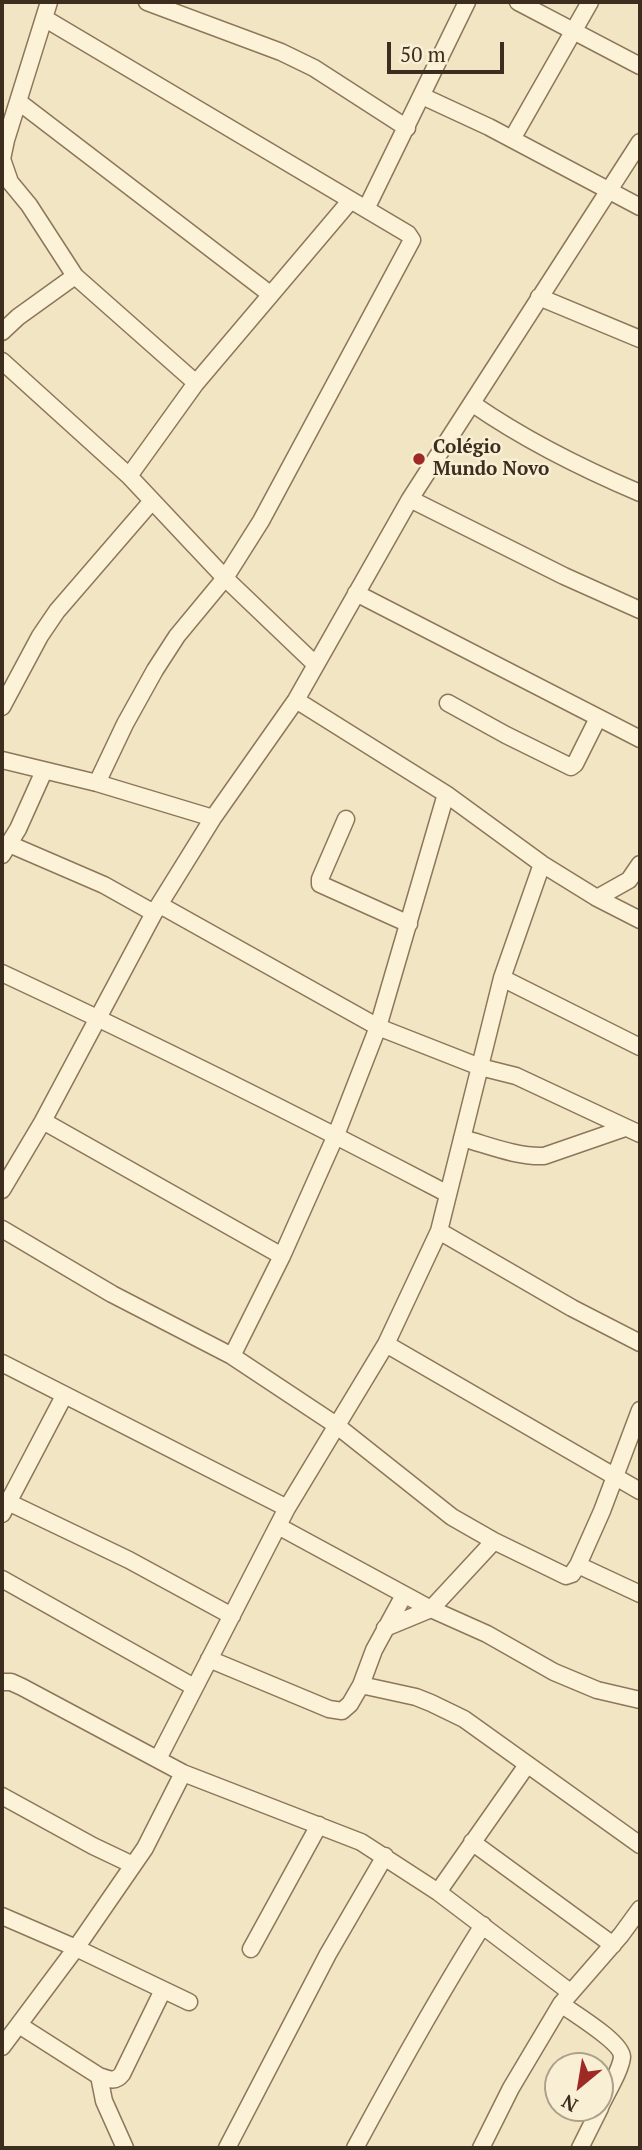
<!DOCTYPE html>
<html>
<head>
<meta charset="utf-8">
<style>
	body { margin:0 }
	#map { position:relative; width:642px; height:2150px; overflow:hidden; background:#f1e5c4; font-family:"PT Serif",serif }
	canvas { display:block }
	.frame { position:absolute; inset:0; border:4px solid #3c2d1e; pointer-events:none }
	.north { position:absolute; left:544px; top:2052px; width:70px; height:70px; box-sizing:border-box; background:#f8efd4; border:2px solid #ada18b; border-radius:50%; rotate:210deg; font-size:19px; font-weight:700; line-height:28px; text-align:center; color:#3c2d1e }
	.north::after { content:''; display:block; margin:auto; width:24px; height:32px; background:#9f2925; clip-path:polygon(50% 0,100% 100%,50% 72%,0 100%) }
	.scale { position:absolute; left:387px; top:42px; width:117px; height:32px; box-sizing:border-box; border:4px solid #3c2d1e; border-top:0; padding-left:9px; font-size:21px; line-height:24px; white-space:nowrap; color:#3c2d1e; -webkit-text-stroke:5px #f8efd4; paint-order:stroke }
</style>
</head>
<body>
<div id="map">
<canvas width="642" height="2150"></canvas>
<div class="frame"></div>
<div class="north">N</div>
<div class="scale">50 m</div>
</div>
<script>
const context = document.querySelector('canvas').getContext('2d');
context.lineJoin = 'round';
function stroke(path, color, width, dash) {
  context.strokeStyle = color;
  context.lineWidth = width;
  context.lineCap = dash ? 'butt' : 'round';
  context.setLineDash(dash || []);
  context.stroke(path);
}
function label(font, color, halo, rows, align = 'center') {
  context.font = font + ' "PT Serif",serif';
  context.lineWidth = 5;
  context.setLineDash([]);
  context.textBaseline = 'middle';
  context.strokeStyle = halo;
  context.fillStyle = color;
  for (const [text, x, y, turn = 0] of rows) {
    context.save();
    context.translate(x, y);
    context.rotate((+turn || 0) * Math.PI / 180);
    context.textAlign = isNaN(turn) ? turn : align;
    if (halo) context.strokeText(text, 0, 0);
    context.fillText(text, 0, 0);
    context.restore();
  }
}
const street = new Path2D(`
	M49 2 6 140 2 159 10 182 29 205 75 276 196 383
	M147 2 281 52 314 68 407 128
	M518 2 640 66
	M44 18 408 234 412 240 261 521 225 578 177 636 155 670 125 724 97 783
	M422 96 489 127 640 207
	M19 102 270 294
	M512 139 590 2
	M366 209 467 2
	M539 297 640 339
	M2 332 18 317 75 276
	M2 361 129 476 225 578 315 664
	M473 404C525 440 581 468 640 493
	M129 476 196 383 351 200
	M410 499 564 576 640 610
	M356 593 640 739
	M296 700 446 794 542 864 597 898 640 920
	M448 703 506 735 571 767 575 764 598 718
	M2 707 40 636 57 611 152 501
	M2 760 97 783 213 818
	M346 819 320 879V884L409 924
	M9 844 104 885 154 913
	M2 855 18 829 44 771
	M597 898 629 880 640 864
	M160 905 378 1027 480 1067 516 1076 640 1134
	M2 973C152 1043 301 1117 448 1194
	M502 978 640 1047
	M43 1121 282 1256
	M462 1138C488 1145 516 1157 544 1156L625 1128
	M2 1190 43 1121 154 913 213 818 296 700 410 499 640 142
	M2 1229 112 1294 232 1356 336 1425 452 1517 494 1541 566 1576 572 1574 578 1565
	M439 1231 572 1308 640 1343
	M386 1344 640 1491
	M232 1356 282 1256 336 1135 378 1027 446 794
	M2 1363 287 1508
	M640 1410 602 1511 578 1565 640 1594
	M8 1502 129 1560 232 1616
	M2 1514 64 1396
	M278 1526 431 1609 487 1634 554 1672 597 1690 640 1700
	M2 1579 194 1687
	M385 1628 431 1609 494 1541
	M209 1659 329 1709 342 1711 350 1704 361 1685 416 1697 431 1703 464 1719 640 1845
	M2 1682H11L22 1687 183 1773 361 1842 438 1892 570 1992
	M361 1685 374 1650 404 1595
	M158 1759 287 1508 386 1344 439 1231 502 978 542 864
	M2 1796 93 1846 133 1865
	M472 1842 613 1945
	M438 1892 527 1765
	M2 1916 76 1948 189 2002
	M251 1949 319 1825
	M561 2004C573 2013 622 2042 622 2057 621 2070 606 2094 600 2107
	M19 2025 99 2076C108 2079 115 2083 122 2074L163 1990
	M2 2047 76 1948 145 1848 183 1773
	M99 2076 104 2101 125 2148
	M227 2148 328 1954 385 1856
	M355 2148C396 2072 437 1998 483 1925
	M481 2148 511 2088 561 2004 621 1935 640 1909
	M580 2148 600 2108`);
stroke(street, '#8d7659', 19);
stroke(street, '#fbf2d8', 16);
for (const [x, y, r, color] of [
	[419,459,7,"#9f2925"]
]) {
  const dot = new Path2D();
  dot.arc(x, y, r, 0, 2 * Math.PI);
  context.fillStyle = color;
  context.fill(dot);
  stroke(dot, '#f8efd4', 2.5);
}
label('bold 19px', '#3c2d1e', '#f8efd4', [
	["Colégio",433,448],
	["Mundo Novo",433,470]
], 'left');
</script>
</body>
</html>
